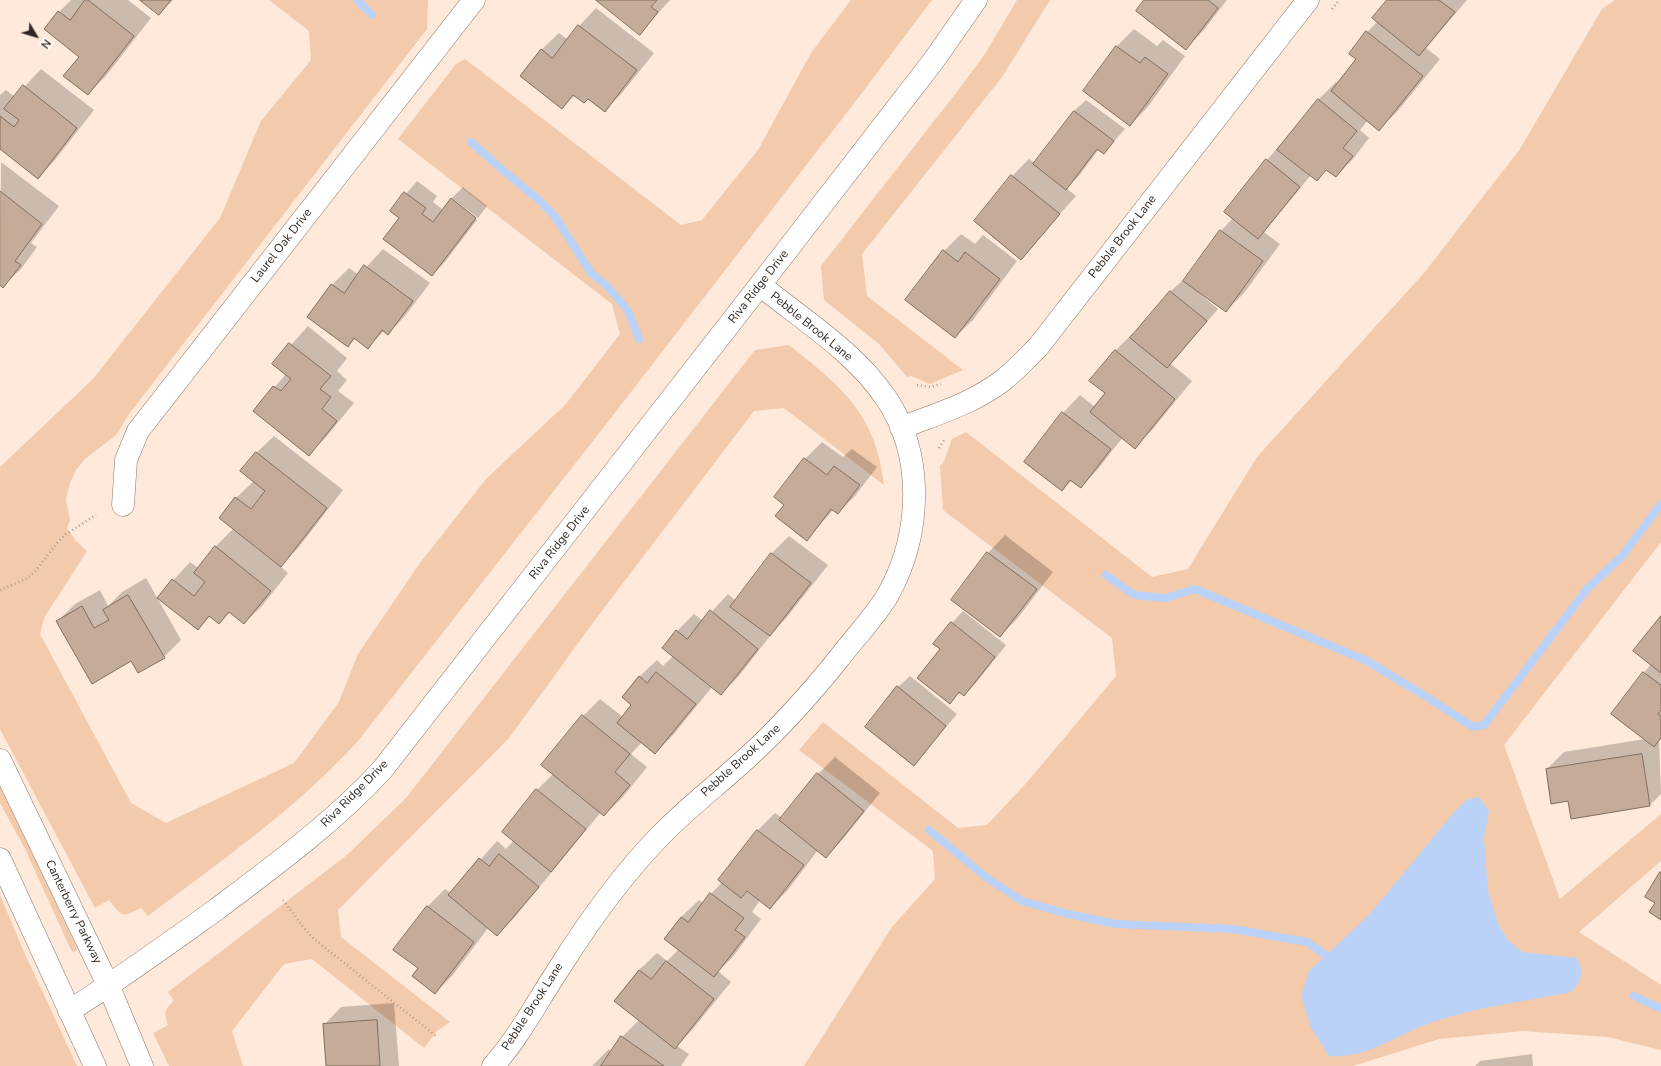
<!DOCTYPE html>
<html>
<head>
<meta charset="utf-8">
<style>
	body { margin:0 }
	#map { position:relative; width:1661px; height:1066px; overflow:hidden; background:#fee9da; font-family:"Nunito Sans",sans-serif }
	canvas { display:block }
	.north { position:absolute; left:16px; top:16px; width:40px; height:40px; -webkit-text-stroke:3px #fff; paint-order:stroke; rotate:128deg; font-size:11px; font-weight:700; line-height:16px; text-align:center; color:#302720 }
	.north::after { content:''; display:block; margin:auto; width:14px; height:18px; background:#302720; clip-path:polygon(50% 0,100% 100%,50% 72%,0 100%) }
</style>
</head>
<body>
<div id="map">
<canvas width="1661" height="1066"></canvas>
<div class="north">N</div>
</div>
<script>
const context = document.querySelector('canvas').getContext('2d');
context.lineJoin = 'round';
function fillPath(path, color) {
  context.fillStyle = color;
  context.fill(path, 'evenodd');
}
function stroke(path, color, width, dash) {
  context.strokeStyle = color;
  context.lineWidth = width;
  context.lineCap = dash ? 'butt' : 'round';
  context.setLineDash(dash || []);
  context.stroke(path);
}
function label(font, color, halo, rows, align = 'center') {
  context.font = font + ' "Nunito Sans",sans-serif';
  context.lineWidth = 3;
  context.setLineDash([]);
  context.textBaseline = 'middle';
  context.strokeStyle = halo;
  context.fillStyle = color;
  for (const [text, x, y, turn = 0] of rows) {
    context.save();
    context.translate(x, y);
    context.rotate((+turn || 0) * Math.PI / 180);
    context.textAlign = isNaN(turn) ? turn : align;
    if (halo) context.strokeText(text, 0, 0);
    context.fillText(text, 0, 0);
    context.restore();
  }
}
fillPath(new Path2D(`
	M269 0H428L427 29 129 414 116 435 85 459 76 470 70 483 66 499 70 520 67 528 76 541 87 551 44 618 40 634 131 803 166 823 294 763 339 702 358 654 420 563 486 479 566 404 620 334 612 304 398 139 456 64 465 59 681 225 702 220 758 150 811 53 851 0H932L855 102 614 414 358 741C295 810 222 860 148 916L141 908C121 918 123 917 109 900L95 908 0 729V467L93 379 220 218 261 121 311 60 309 31Z
	M1017 0H1050L1002 77 862 254 867 296 963 370 930 384 911 376 907 377 879 344 824 300 821 266 959 89 985 54Z
	M1615 0H1661V542L1504 745 1560 899 1661 814V861L1579 932 1661 985V1050L1608 1037 1523 1031 1439 1039 1353 1066H804L892 927 935 879 933 851 799 750 823 722 958 828 987 825 1029 780 1116 676 1112 638 943 510 940 465 943 464 952 439 966 432 1152 577 1188 569 1257 457 1424 273 1520 149 1602 9Z
	M789 345C842 387 876 414 884 485L784 408 754 411 595 620 509 738 338 910 341 937 450 1022 437 1031 424 1048 312 959 284 964 232 1031 243 1066H169L153 1033 168 1025C164 1012 164 1010 174 1001L168 992 347 855 406 798 755 350Z
	M0 783 77 948 76 951 73 952 71 950 25 849 0 803Z
	M0 895 24 952 77 1066H0Z`), '#f3caab');
fillPath(new Path2D(`
	M1479 797 1489 811 1484 838 1488 891 1499 926 1509 941 1522 952 1577 958C1584 972 1582 981 1571 992 1524 1002 1475 1007 1430 1023 1396 1035 1367 1059 1329 1056L1311 1028 1301 996 1309 971 1369 915 1455 811 1466 800Z`), '#bad2f7');
fillPath(new Path2D(`
	M71 0H83L85 2 87 0H128L151 18 105 77 88 94 80 56 59 12Z
	M141 0H173L159 14Z
	M598 0H670L640 33Z
	M1145 0H1227L1203 31 1186 48Z
	M1388 0H1467L1426 48 1440 59 1397 112 1379 129 1368 120 1360 130 1369 138 1353 159 1336 176 1327 169 1317 180 1311 175 1264 232 1280 244 1244 293 1226 311 1198 291V292L1218 309 1171 364 1192 381 1152 430 1135 447 1123 437 1098 469 1081 487 1072 480 1062 490 1025 462 1063 413 1080 395 1095 407 1106 393 1091 381 1116 350 1133 333 1135 334 1171 291 1183 280 1184 281 1221 231 1233 218 1267 160 1318 100 1336 82 1338 84 1358 59 1367 32 1378 21Z
	M596 8 654 53 622 93 604 111 588 98 575 95 562 107 541 50 559 33 567 39Z
	M1134 29 1157 46 1163 40 1185 56 1147 108 1130 125 1084 91 1117 46Z
	M41 69 94 110 55 160 38 178 0 148V95L6 90 15 97Z
	M1086 100 1125 129 1104 153 1099 149 1078 177 1066 188 1076 196 1021 258 975 221 1012 176 1029 159 1035 163 1074 111Z
	M1 162 59 206 31 243 37 247 21 269 3 286 0 284Z
	M417 181 437 196 433 202 443 210 452 200 477 220 444 263 432 275 400 218 391 211Z
	M463 187 487 206 478 218 452 198Z
	M961 234 975 244 983 235 1017 261 973 320 955 337 944 251Z
	M383 249 430 283 405 316 388 334 384 331 368 347 356 338 348 346 332 285 349 268 359 275Z
	M308 326 347 358 337 371 347 380 338 391 354 403 326 437 309 454 254 411 286 374 274 364Z
	M274 436 343 490 298 548 280 566 288 573 262 606 244 623 230 612 219 623 210 616 198 629 158 597 190 562 198 568 216 546 234 528 236 498 254 481 256 453Z
	M822 442 843 457 852 449 877 467 855 496 838 513 834 509 807 539 785 504 805 459Z
	M1005 535 1053 572 1017 619 1000 636 988 553Z
	M789 536 828 565 787 617 774 631 738 677 721 694 712 687 673 735 655 753 642 742 631 754 647 767 622 798 604 815 601 812 514 918 497 935 488 928 452 976 435 993 419 968 395 950 428 906 445 889 451 893 497 841 506 849 514 840 537 790 553 774 583 716 600 699 623 717 633 705 639 677 657 660 663 666 673 656 677 631 694 614 703 621 728 594 736 601 772 553Z
	M146 578 181 640 164 657 132 660 58 621 75 604 100 590 108 606 122 592Z
	M963 611 1006 645 976 683 964 695 960 692 950 702 941 649 952 623Z
	M1661 617V739L1659 741 1661 794 1649 806 1569 800 1547 769 1564 752 1645 739 1612 714 1651 664Z
	M910 676 957 714 914 765 898 687Z
	M835 757 880 793 843 839 826 857 818 850 787 891 770 908 760 900 752 912 761 919 732 958 718 971 731 982 692 1030 677 1046 689 1054 681 1066H592L609 1049 612 1052 622 1037 639 1020 615 1001 639 970 657 953 667 961 679 949 681 917 699 900 703 903 722 882 720 880 758 830 775 813 782 818 818 774Z
	M394 1003 399 1066H327L324 1025 341 1007Z
	M1532 1054 1533 1066H1475L1480 1061Z`), '#0003');
stroke(new Path2D(`
	M357 0 372 15
	M471 142 498 166 541 202 556 218 591 273 607 286 628 311 639 339
	M1106 575 1134 595 1166 598 1195 589 1367 661 1422 694 1473 727 1484 725 1587 589 1622 556 1661 504
	M929 830 987 878 1022 901 1068 914 1116 924 1233 929 1307 942 1334 961
	M1634 996 1661 1009`), '#bad2f7', 8);
const building = new Path2D(`
	M85 0H88L134 36 88 95 63 76 79 57 44 29 58 11 70 20Z
	M140 0H171L159 15Z
	M596 0H657L651 7 658 12 640 35Z
	M1144 0H1208L1218 8 1186 50 1136 11Z
	M1387 0H1439L1455 12 1419 56 1372 18Z
	M578 25 637 70 605 112 588 99 584 103 573 95 562 109 520 76 541 49 552 58Z
	M1366 31 1423 76 1379 131 1331 91 1356 59 1349 54Z
	M1116 46 1140 63 1145 57 1168 74 1130 126 1083 91Z
	M23 85 77 128 38 179 0 149V116L14 127 19 120 4 109Z
	M1318 99 1357 131 1343 148 1353 156 1336 177 1326 170 1317 181 1277 150Z
	M1074 111 1114 141 1104 154 1097 149 1066 190 1033 164Z
	M1266 159 1300 187 1258 239 1224 212Z
	M1011 175 1060 214 1021 260 974 221Z
	M0 191 42 224 15 261 21 265 3 288 0 285Z
	M404 192 426 208 422 214 433 222 451 198 476 218 432 276 383 239 399 218 390 211Z
	M1220 230 1263 261 1226 312 1183 281Z
	M943 250 958 262 965 252 1000 279 955 338 905 300Z
	M364 265 413 301 388 335 382 330 368 349 354 338 348 347 307 317 331 284 344 293Z
	M1170 291 1207 321 1167 368 1130 338Z
	M289 343 331 376 320 389 331 397 322 409 337 421 309 456 253 411 273 386 281 391 291 379 272 364Z
	M1115 350 1175 399 1135 449 1090 412 1105 393 1089 381Z
	M1062 412 1111 449 1081 488 1070 480 1062 491 1024 462Z
	M256 452 327 508 281 567 219 518 235 497 251 509 265 491 240 471Z
	M804 458 827 475 834 466 860 485 838 514 831 509 807 541 775 516 784 505 774 497Z
	M215 546 271 591 244 624 229 612 219 624 209 616 198 630 157 598 172 579 194 596 205 582 194 573Z
	M987 552 1037 589 1000 637 951 600Z
	M771 553 811 583 770 636 730 607Z
	M128 595 165 658 138 673 131 661 92 684 56 621 82 606 94 628 109 620 103 610Z
	M710 610 758 649 721 695 662 648 676 630 687 639Z
	M1661 616V673L1633 651Z
	M951 622 995 657 964 696 959 692 950 704 917 678 940 649 933 644Z
	M656 672 696 704 655 754 617 723 631 705 622 697 639 676 647 683Z
	M1643 672 1661 685V710L1658 714 1661 716V738L1654 747 1611 714Z
	M897 686 946 726 914 766 865 727Z
	M582 715 630 754 615 772 630 785 604 816 541 765Z
	M1642 754 1650 806 1571 819 1568 801 1551 804 1546 769Z
	M817 773 864 811 826 858 779 820Z
	M536 789 586 829 551 872 502 832Z
	M757 830 804 865 770 909 747 891 741 898 718 880Z
	M499 854 539 887 497 936 448 895 479 858 489 866Z
	M1660 872H1661V920L1649 912 1655 903 1645 897Z
	M710 893 744 918 735 930 745 937 714 977 664 939 681 917 688 922Z
	M427 906 474 942 435 994 412 976 418 968 393 950Z
	M666 961 714 999 675 1049 614 1001 639 970 651 979Z
	M377 1020 380 1066H326L323 1024Z
	M621 1036 664 1066H601Z`);
fillPath(building, '#c5ac9a');
stroke(building, '#836c5b', 1);
const minor = new Path2D(`
	M901 428C936 414 972 404 1002 381 1015 371 1026 359 1038 347L1308 0
	M123 505 126 460 138 431 474 0
	M0 760 109 987 142 1066
	M0 859 95 1066
	M69 1011C120 979 168 944 217 909 274 866 333 823 382 770L760 285 934 60 976 0
	M493 1066C520 1036 538 1000 560 967 589 921 622 875 660 836 688 807 720 783 749 756 783 725 812 692 840 657 856 636 876 616 889 593 921 534 925 456 886 398 855 352 803 320 760 285`);
stroke(minor, '#8c7564', 23);
stroke(new Path2D(`
	M1332 9 1339 0
	M917 385 930 387 941 384
	M939 448 944 440
	M0 590 26 579 34 573 57 543 66 534 96 515
	M283 900 304 928 314 939 436 1036`), '#ad9c91', 2.5, [1, 3]);
stroke(minor, '#fff', 22);
label('12px', '#302720', '#fff', [
	["Pebble Brook Lane",1123,237,-52],
	["Laurel Oak Drive",282,246,-52],
	["Riva Ridge Drive",759,287,-52],
	["Pebble Brook Lane",811,327,39],
	["Riva Ridge Drive",560,543,-52],
	["Pebble Brook Lane",741,761,-42],
	["Riva Ridge Drive",355,794,-45],
	["Canterberry Parkway",73,912,64],
	["Pebble Brook Lane",533,1007,-57]
]);
</script>
</body>
</html>
